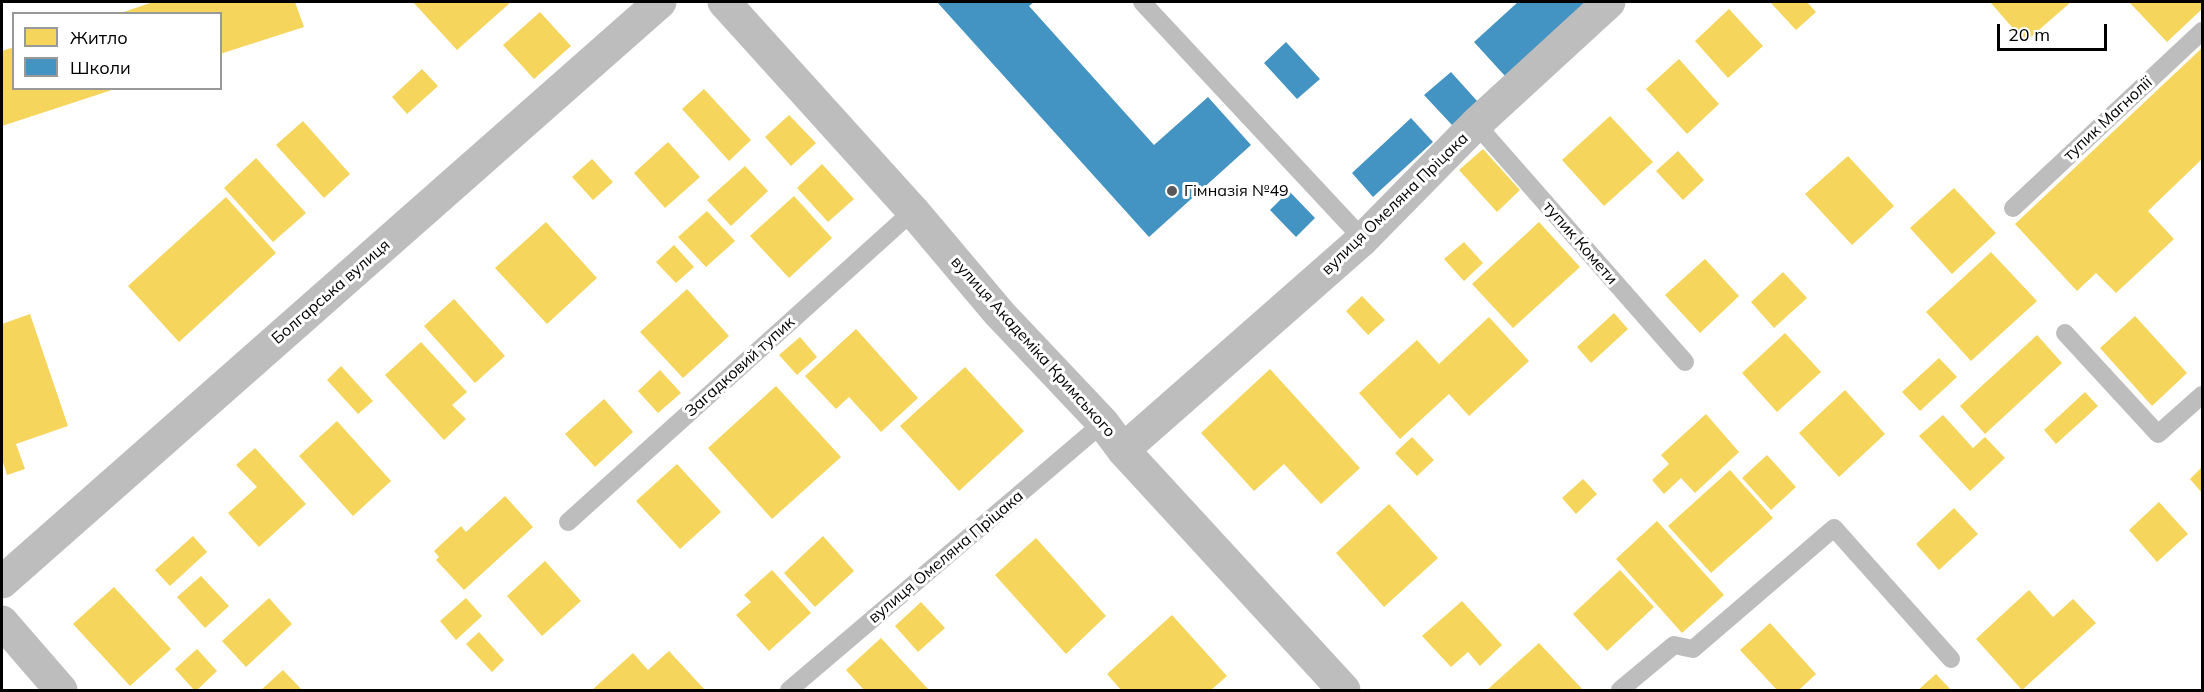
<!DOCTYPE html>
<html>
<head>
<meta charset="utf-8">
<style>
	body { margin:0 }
	#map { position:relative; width:2204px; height:692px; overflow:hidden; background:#fff; font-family:Mulish,sans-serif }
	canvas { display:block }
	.frame { position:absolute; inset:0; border:3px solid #000; pointer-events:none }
	.legend { position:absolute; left:12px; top:12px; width:210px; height:78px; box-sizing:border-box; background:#fff; border:2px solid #999; margin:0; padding:8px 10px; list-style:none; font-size:18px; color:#000 }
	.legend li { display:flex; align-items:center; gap:12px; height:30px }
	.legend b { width:30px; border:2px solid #999 }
	.scale { position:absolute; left:1997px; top:24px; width:110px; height:27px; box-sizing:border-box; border:3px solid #000; border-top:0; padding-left:8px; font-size:18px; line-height:21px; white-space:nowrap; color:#000; -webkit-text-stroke:4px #fff; paint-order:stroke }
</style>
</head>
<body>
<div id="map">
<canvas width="2204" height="692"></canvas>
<div class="frame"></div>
<ul class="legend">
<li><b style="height:16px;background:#f6d55c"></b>Житло</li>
<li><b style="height:16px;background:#4393c3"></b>Школи</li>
</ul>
<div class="scale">20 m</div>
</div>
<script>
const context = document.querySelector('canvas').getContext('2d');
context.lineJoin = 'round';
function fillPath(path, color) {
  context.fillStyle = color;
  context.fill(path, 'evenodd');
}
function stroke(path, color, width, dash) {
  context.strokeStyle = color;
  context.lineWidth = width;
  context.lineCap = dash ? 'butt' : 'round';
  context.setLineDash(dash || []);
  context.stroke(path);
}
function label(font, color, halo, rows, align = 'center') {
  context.font = font + ' Mulish,sans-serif';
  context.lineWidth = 6;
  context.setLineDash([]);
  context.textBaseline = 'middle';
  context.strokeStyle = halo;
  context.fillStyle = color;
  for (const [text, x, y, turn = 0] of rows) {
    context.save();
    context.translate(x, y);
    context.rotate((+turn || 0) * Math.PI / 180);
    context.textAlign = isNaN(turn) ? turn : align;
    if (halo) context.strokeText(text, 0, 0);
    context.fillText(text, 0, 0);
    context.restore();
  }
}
fillPath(new Path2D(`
	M153 2H295L304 27 220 54V14H118Z
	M413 2H511L457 50Z
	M1770 2H1807L1816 12 1796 30Z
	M1990 2H2071L2025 42Z
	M2129 2H2202V9L2167 42Z
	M1729 9 1763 46 1728 78 1695 41Z
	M540 12 571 46 534 79 503 45Z
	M14 47V88L115 89 2 126V51Z
	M2202 48V159L2148 211 2174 239 2116 293 2096 273 2077 291 2015 224Z
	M1679 59 1719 104 1687 134 1646 89Z
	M422 69 438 86 407 114 392 97Z
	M704 89 751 140 729 161 682 109Z
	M789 115 816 143 791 166 765 137Z
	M1610 116 1653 162 1604 206 1562 160Z
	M303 121 350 174 324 198 276 145Z
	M668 142 700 177 665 208 634 173Z
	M1483 149 1520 190 1497 212 1459 170Z
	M1678 151 1704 180 1683 200 1656 171Z
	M1848 156 1894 206 1852 245 1805 194Z
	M256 158 306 213 273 242 224 188Z
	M592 159 613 182 593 200 572 177Z
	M822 164 854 199 828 222 797 188Z
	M745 166 768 191 731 226 707 200Z
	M1954 188 1996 233 1952 274 1910 228Z
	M794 196 832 238 789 278 750 236Z
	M226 197 276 253 179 342 128 286Z
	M707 211 735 241 706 267 678 237Z
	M546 222 597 278 547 324 495 268Z
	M1539 222 1580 267 1513 328 1472 284Z
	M1464 242 1483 263 1464 281 1444 259Z
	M674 245 694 267 676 283 656 262Z
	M1991 252 2037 301 1971 361 1926 312Z
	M1705 259 1739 296 1700 333 1665 295Z
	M1783 272 1807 298 1774 328 1751 302Z
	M687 289 729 336 683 378 640 332Z
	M1362 296 1385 320 1368 335 1346 311Z
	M454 299 505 356 475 383 424 326Z
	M1614 313 1628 329 1591 363 1577 347Z
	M30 314 68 426 16 444 25 469 7 475 2 459V324Z
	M2135 316 2187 373 2152 406 2100 348Z
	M1489 317 1529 361 1469 416 1449 394 1400 439 1359 393 1417 340 1439 364Z
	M856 329 918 398 881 432 849 397 836 409 805 376Z
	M1785 333 1821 372 1777 412 1742 373Z
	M2037 335 2062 363 1985 434 1960 406Z
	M800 337 817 357 797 375 779 355Z
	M421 342 467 392 452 405 466 419 444 440 385 375Z
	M1939 358 1957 377 1920 411 1902 392Z
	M341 366 373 401 358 414 327 380Z
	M965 367 1024 431 959 491 900 426Z
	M1270 369 1360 468 1321 504 1284 464 1254 491 1201 433Z
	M660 370 681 393 658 413 638 391Z
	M776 386 841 457 772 519 708 448Z
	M1845 390 1885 434 1839 477 1799 433Z
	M2085 392 2098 406 2056 444 2044 430Z
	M604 399 633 432 595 467 565 434Z
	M1706 414 1739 452 1695 493 1681 478 1664 494 1652 480 1669 464 1661 455Z
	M1943 415 1973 448 1985 437 2005 458 1970 491 1919 436Z
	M337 421 391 481 353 516 299 456Z
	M1412 437 1434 460 1417 476 1395 453Z
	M255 448 306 504 259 547 228 513 257 487 236 465Z
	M1767 455 1796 487 1771 510 1742 478Z
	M677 464 721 512 680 549 636 501Z
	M2202 467V493L2190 479Z
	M1730 470 1773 518 1711 573 1668 526Z
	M1583 479 1597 494 1576 514 1562 498Z
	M505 496 533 527 464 590 436 560 439 557 434 551 461 526 466 532Z
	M2159 502 2188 534 2157 562 2129 530Z
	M1389 504 1438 558 1384 607 1336 553Z
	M1954 508 1978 534 1939 570 1916 544Z
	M1657 521 1724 595 1682 633 1616 559Z
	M193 536 207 552 170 586 155 570Z
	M823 536 854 571 815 607 784 573Z
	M1036 538 1106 616 1066 654 995 575Z
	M545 561 581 601 542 636 507 596Z
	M772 570 811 613 769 651 736 615 751 602 744 595Z
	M1620 570 1654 607 1607 651 1573 614Z
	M201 576 229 606 205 628 177 597Z
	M114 587 171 649 130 686 73 624Z
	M2029 590 2053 617 2073 599 2096 623 2022 690 1976 639Z
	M269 598 292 624 246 667 222 641Z
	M466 598 482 616 456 640 440 621Z
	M1462 601 1502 645 1480 666 1468 652 1451 667 1422 636Z
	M921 602 945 628 918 652 895 626Z
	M1172 615 1227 676 1211 690H1121L1107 674Z
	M1770 623 1816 674 1799 690H1777L1740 650Z
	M479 632 504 660 492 672 466 644Z
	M881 638 929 690H864L846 670Z
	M1539 643 1583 690H1487Z
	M197 649 217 671 197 690H194L175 669Z
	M669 651 705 690H592L633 653 648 670Z
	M283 670 302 690H261Z
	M1936 674 1951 690H1918Z`), '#f6d55c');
fillPath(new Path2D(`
	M937 2H1034L1029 6 1154 145 1208 97 1251 145 1149 237Z
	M1518 2H1586L1505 76 1474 42Z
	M1286 42 1320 79 1297 99 1264 63Z
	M1451 72 1478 102 1452 125 1424 95Z
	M1411 118 1433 142 1373 197 1352 173Z
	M1289 191 1315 218 1296 237 1270 210Z`), '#4393c3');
stroke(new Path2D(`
	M1142 2 1363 239
	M1476 124 1685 362
	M2013 208 2202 31
	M2065 333 2158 434 2202 395
	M568 522 913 211
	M789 690 1103 423
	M1620 690 1674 645 1693 649 1834 528 1951 659`), '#bdbdbd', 18);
stroke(new Path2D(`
	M724 2 913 211 999 313 1103 423 1123 450 1344 690
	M1123 450 1363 239 1476 124 1609 2
	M2 582 660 2
	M2 622 61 690`), '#bdbdbd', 33);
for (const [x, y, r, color] of [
	[1172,191,6,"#595959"]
]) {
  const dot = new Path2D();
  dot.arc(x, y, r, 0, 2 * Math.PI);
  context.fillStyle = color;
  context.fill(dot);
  stroke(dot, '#fff', 2);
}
label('16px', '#000', '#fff', [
	["тупик Магнолії",2108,119,-43],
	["вулиця Омеляна Пріцака",1395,204,-44],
	["тупик Комети",1580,243,49],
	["Болгарська вулиця",331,292,-41],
	["вулиця Академіка Кримського",1033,347,48],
	["Загадковий тупик",740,367,-42],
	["вулиця Омеляна Пріцака",946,557,-40]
]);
label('16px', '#000', '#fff', [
	["Гімназія №49",1184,191]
], 'left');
</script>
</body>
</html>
